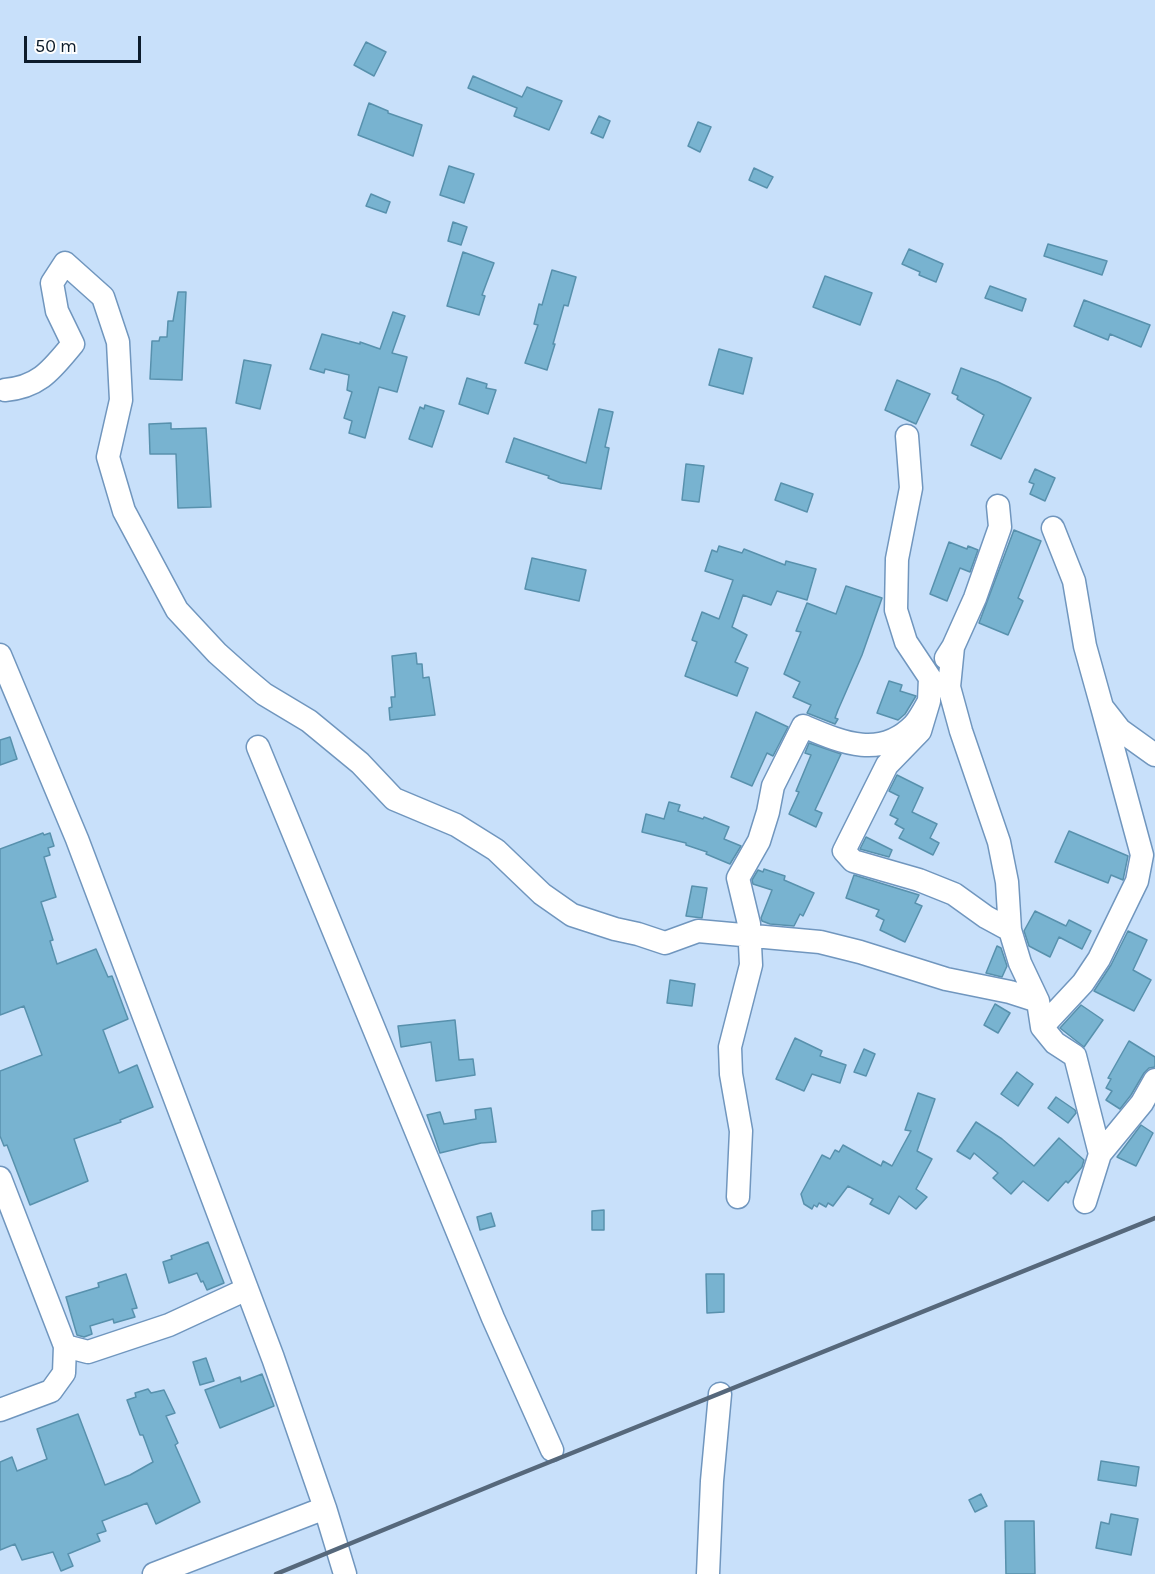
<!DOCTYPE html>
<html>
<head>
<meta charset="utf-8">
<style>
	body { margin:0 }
	#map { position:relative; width:1155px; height:1574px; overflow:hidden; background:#c8e0fa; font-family:Karla,sans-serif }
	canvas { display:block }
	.scale { position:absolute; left:24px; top:36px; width:117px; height:27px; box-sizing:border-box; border:3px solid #0d1c2b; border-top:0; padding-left:8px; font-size:18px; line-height:21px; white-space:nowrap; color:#0d1c2b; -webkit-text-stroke:4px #fefefe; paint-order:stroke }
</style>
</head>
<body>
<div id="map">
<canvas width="1155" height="1574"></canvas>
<div class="scale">50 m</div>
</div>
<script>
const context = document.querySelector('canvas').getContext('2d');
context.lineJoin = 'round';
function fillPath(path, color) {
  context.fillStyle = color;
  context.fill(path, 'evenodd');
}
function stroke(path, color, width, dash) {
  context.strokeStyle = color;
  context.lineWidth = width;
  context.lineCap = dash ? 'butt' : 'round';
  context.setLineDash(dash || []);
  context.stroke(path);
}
const building = new Path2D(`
	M366 42 386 52 374 76 354 65Z
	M473 76 522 97 527 87 562 101 549 130 514 116 517 108 468 88Z
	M369 103 388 111V113L422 125 413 156 358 135Z
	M599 116 610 121 603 138 591 133Z
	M698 122 711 127 700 152 688 146Z
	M449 166 474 174 464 203 440 195Z
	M754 168 773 177 767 188 749 180Z
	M371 194 390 202 386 213 366 206Z
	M453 222 467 227 461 245 448 241Z
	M1048 244 1107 261 1102 275 1044 256Z
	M909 249 943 264 936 282 919 275 920 272 902 264Z
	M463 252 494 263 482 295 485 296 479 315 447 306Z
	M552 270 576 277 568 306 564 305 553 344H555L547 370 525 363 538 325 534 324 539 304 542 305Z
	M825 276 872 293 860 325 813 307Z
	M990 286 1026 299 1022 311 985 298Z
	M178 292H186L182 380 150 379 152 341H159L160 337H167L168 321H173Z
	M1084 300 1150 325 1141 347 1110 334 1108 340 1074 326Z
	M393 312 405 316 392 353 407 357 397 392 379 387 365 438 349 433 352 421 344 418 352 392 347 390 349 375 325 369 324 373 310 369 322 334 360 344V342L380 349Z
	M719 349 752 358 743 394 709 385Z
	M244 360 271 365 260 409 236 403Z
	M961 368 998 382 1031 398 1001 459 971 445 984 415 957 399 958 396 952 393Z
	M467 378 487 384 486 388 496 390 488 414 459 404Z
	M897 380 930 394 916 424 885 410Z
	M425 405 444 411 432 447 409 439 420 407 424 409Z
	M599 409 613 412 605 447 609 448 601 489 561 483 548 478 549 476 506 462 514 438 586 463Z
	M171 423V429L206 428 211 507 178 508 176 454H150L149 424Z
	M686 464 704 466 699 502 682 500Z
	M1035 469 1055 478 1045 501 1030 494 1034 484 1029 482Z
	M781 483 813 494 807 512 775 500Z
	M1014 530 1041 541 1018 598 1023 601 1008 635 979 623Z
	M949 542 967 549 968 546 978 550 970 572 960 568 947 601 930 594Z
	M719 546 742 553 744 549 785 565 786 561 816 569 807 600 777 591 771 605 743 595 732 627 747 635 735 662 748 668 737 696 685 676 697 642 692 640 702 612 719 619 733 580 705 571 712 550 717 552Z
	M532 558 586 570 579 601 525 589Z
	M846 586 882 598 862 655 838 710 835 718 838 719 835 724 807 713 811 705 793 697 800 682 784 674 801 632 796 631 807 603 836 614Z
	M416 653 417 664H422L423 678 429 677 435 715 390 720 389 708 392 707 391 697H395V694L392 656Z
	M889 681 902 685 900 691 916 696 905 714 898 720 877 713Z
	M756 712 788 727 773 756 767 753 752 786 731 777Z
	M10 737 17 759 0 765V740Z
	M809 743 841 754 815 810 822 813 816 827 789 814 799 792 796 791 811 755 805 753Z
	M897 775 923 788 912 812 937 824 930 838 939 843 933 855 899 838 904 829 895 824 898 819 890 815 899 796 889 791Z
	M669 802 680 805 678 811 703 819 704 817 729 827 724 839 741 846 730 864 706 854 707 852 686 845V843L642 832 646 814 664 819Z
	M1069 831 1128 856 1123 880 1111 875 1108 883 1055 862Z
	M43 833 44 835 50 833 54 846 48 848 50 855 44 857 56 897 41 902 53 940 50 941 57 964 96 949 108 977 112 976 128 1019 103 1030 119 1073 137 1065 153 1107 120 1120 121 1122 74 1139 88 1181 30 1205 7 1145 4 1146 0 1136V1071L42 1055 24 1006 0 1015V849Z
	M866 837 892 850 889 857 860 849Z
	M764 869 785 876 784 880 814 893 803 916 800 914 794 926 770 924 762 921 761 918 772 890 753 884 752 880 758 870 763 872Z
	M854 875 919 895 915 903 922 906 905 942 880 930 884 920 876 916 879 910 846 898Z
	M692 886 707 888 702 918 686 916Z
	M1035 911 1066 926 1069 920 1091 931 1082 949 1059 937 1050 957 1029 946 1024 931Z
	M1128 931 1147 940 1133 970 1151 980 1134 1011 1094 991 1111 965Z
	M997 946 1001 948 1007 966 1002 977 986 973Z
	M670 980 695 984 692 1006 667 1003Z
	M995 1004 1010 1013 998 1033 984 1025Z
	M1081 1005 1103 1020 1084 1047 1060 1028Z
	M455 1020 459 1060 473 1059 475 1075 436 1081 431 1042 401 1047 398 1026Z
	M795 1038 822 1051 820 1056 846 1065 840 1083 812 1074 804 1091 776 1079Z
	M1129 1041 1155 1057V1067L1149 1068 1144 1073 1131 1095 1120 1109 1106 1100 1112 1091 1106 1088 1111 1079 1108 1078Z
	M864 1049 875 1054 866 1076 854 1072Z
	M1017 1072 1033 1084 1018 1106 1001 1094Z
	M918 1093 935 1099 917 1151 932 1159 916 1189 927 1197 916 1209 899 1196 889 1214 870 1204 873 1199 848 1186 833 1206 828 1203 826 1207 819 1203 817 1207 814 1205 812 1209 804 1204 801 1194 822 1155 830 1159 835 1150 839 1152 843 1145 881 1166 883 1161 892 1166 911 1131 905 1130Z
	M1056 1097 1075 1110 1076 1113 1068 1123 1048 1108Z
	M491 1108 496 1142 481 1143 440 1153 427 1115 440 1112 444 1124 476 1119 475 1110Z
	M976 1122 1002 1139 1034 1166 1059 1138 1084 1160 1082 1167 1068 1183 1066 1181 1048 1201 1023 1181 1011 1194 993 1178 998 1173 974 1153 970 1159 957 1151Z
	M1141 1125 1153 1133 1136 1166 1117 1157Z
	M604 1210V1230H592V1211Z
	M491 1213 495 1226 480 1230 477 1217Z
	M208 1242 224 1283 207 1290 203 1281 201 1282 197 1273 169 1283 163 1262 172 1259 171 1256Z
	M126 1274 137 1308 132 1309 135 1317 114 1323 113 1319 90 1326 92 1334 84 1337 77 1335 66 1297 99 1287 98 1283Z
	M706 1274H724V1312L707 1313Z
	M206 1358 214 1381 200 1385 193 1362Z
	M262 1374 274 1406 220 1428 205 1390 240 1377 241 1382Z
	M148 1389 151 1393 164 1390 175 1413 166 1416 178 1443 175 1445 200 1502 156 1524 147 1503 102 1521 106 1531 97 1534 100 1541 68 1554 73 1566 61 1571 53 1552 22 1560 15 1544 0 1550V1462L12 1457 17 1471 47 1459 37 1429 78 1414 105 1485 130 1475 153 1462 143 1435H140L127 1400 136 1397 135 1393Z
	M1101 1461 1139 1467 1136 1486 1098 1480Z
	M981 1494 987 1506 975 1512 969 1500Z
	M1111 1514 1138 1519 1131 1555 1096 1548 1101 1522 1109 1524Z
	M1005 1521H1034L1035 1574H1006Z`);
fillPath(building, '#78b3d0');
stroke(building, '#5891ad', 1.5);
const minor = new Path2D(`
	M5 390C40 387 52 369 73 344L57 311 52 283 65 263 103 297 118 342 121 400 108 457 124 511 177 610 217 653 245 678 264 694 309 721 360 763 394 799 456 825 496 850 542 894 572 915 615 929 638 934 665 943 698 931 820 942 860 952 946 979 1010 992 1038 1001
	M907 436 911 488 897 559 896 610 906 642 930 678 929 701 920 731 887 765 844 851 853 861 919 880 954 894 986 917 1010 930
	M1053 528 1074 581 1085 646 1102 707 1120 730 1155 755
	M953 647 949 687 961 731 999 842 1007 882 1010 930 1020 963 1038 1001 1042 1027 1055 1043 1075 1056 1100 1154
	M0 655 77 839 273 1358 325 1508 345 1574
	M946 658 953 647 975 598 1000 527 998 506
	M258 747 493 1318 552 1450
	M1042 1027 1083 983 1099 959 1137 881 1142 855 1102 707
	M0 1178 65 1346 64 1373 51 1391 0 1410
	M738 1197 741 1131 731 1074 730 1047 751 965 749 924 738 878 759 841 768 812 773 786 803 726C841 742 880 760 914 725 920 718 925 708 929 701
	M1085 1202 1100 1154 1142 1103 1155 1080
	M65 1346 88 1352 169 1325 247 1289
	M154 1574 325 1508
	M708 1574 712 1481 720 1394`);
stroke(minor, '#7096be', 25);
stroke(minor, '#fff', 22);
stroke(new Path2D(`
	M276 1574 500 1482 1155 1218`), '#56687b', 4.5);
</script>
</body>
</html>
